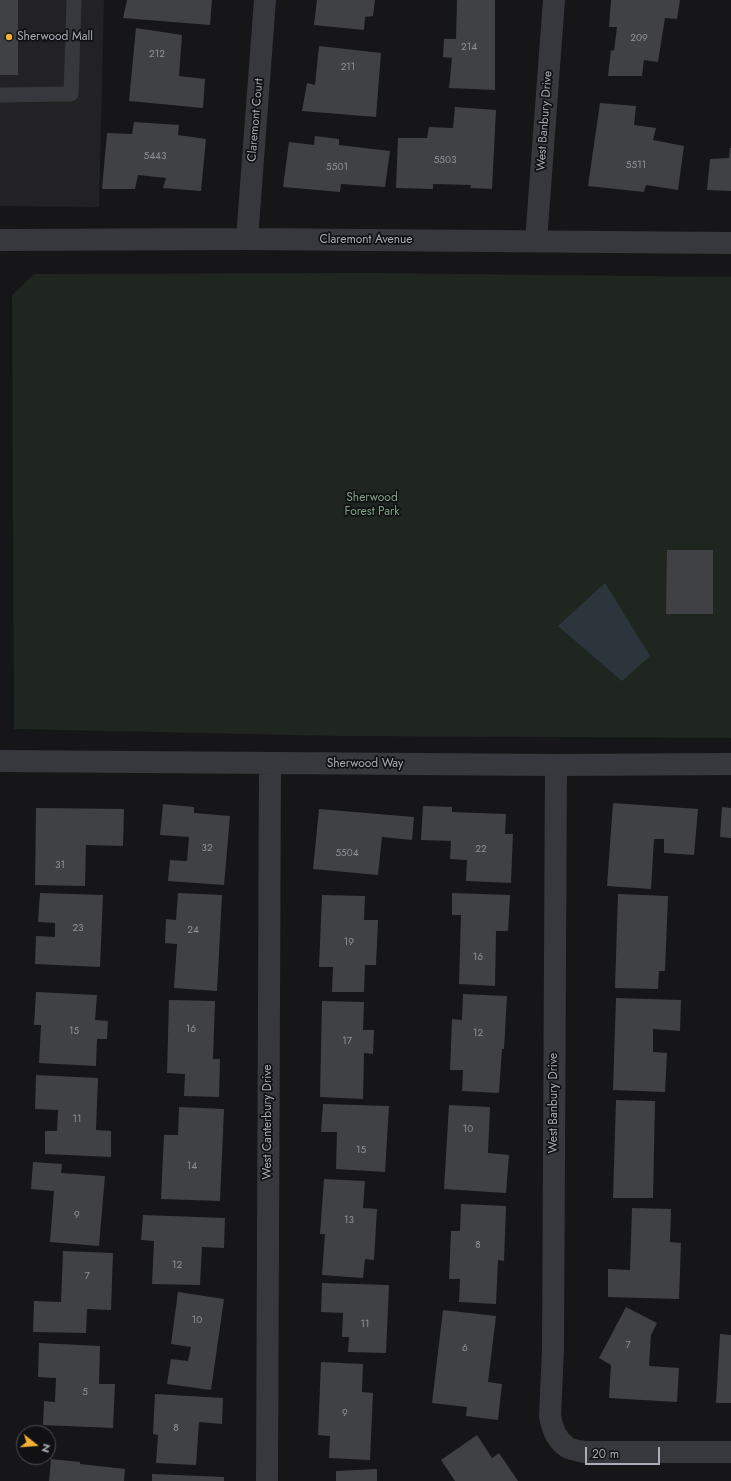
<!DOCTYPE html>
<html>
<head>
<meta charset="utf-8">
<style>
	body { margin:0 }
	#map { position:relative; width:731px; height:1481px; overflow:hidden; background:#161618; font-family:Jost,sans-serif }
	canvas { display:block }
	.north { position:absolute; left:16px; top:1425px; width:40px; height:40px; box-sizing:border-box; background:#111113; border:1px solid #4d4f55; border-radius:50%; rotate:107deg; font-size:11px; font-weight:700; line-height:16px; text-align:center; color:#a8adb8 }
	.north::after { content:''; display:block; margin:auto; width:14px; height:18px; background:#f2b134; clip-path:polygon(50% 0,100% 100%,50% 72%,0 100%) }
	.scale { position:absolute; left:585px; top:1447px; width:75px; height:18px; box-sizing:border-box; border:2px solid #a8adb8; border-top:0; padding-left:5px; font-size:12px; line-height:14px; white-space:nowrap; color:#a8adb8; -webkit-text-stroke:3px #111113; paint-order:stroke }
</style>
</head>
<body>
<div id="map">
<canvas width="731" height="1481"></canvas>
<div class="north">N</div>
<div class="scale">20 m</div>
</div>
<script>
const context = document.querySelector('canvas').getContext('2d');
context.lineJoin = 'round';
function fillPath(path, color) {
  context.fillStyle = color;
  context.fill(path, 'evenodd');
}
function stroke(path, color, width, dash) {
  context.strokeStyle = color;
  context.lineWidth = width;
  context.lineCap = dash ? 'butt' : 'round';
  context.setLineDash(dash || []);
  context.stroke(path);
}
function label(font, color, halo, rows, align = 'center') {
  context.font = font + ' Jost,sans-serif';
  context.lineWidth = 3.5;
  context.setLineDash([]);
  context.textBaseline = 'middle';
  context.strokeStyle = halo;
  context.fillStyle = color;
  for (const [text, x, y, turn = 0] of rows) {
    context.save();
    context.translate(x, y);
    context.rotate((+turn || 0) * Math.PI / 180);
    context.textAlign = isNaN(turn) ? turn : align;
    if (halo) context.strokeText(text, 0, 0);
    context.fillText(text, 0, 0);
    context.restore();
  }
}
fillPath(new Path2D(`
	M0 0H104L99 207 0 206Z`), '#222225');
fillPath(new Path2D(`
	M373 273 731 277V738L341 736 14 729 12 295 34 274Z`), '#1e261f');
fillPath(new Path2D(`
	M605 583 650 656 622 681 558 626Z`), '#2c353c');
fillPath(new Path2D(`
	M0 0H18V75H0Z
	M127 0H212L210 25 123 18Z
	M317 0H375L373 16 365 17 364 30 314 25Z
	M457 0H495V90L449 88 452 58 443 57 444 39H456Z
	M611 0H680L677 19 665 18 658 62 644 60 642 76H608L611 50 614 51 617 27H609Z
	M136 28 182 35 179 76 205 79 203 108 129 101Z
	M319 46 381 53 376 117 302 111 307 83 315 85Z
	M600 103 636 106 634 125 656 128 653 140 684 146 678 190 646 185 644 192 588 186Z
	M455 107 496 110 492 189 470 188 471 185 433 184V189L396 188 398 138H427L429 127 453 128Z
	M134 122 179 125 178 135 206 139 201 191 163 188 166 178 138 175 135 189H102L107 133 132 134Z
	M315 136 339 139V145L390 151 385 187 341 184 340 192 283 187 289 142 314 145Z
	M730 148H731V191L707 190 710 159 729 158Z
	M667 550H713V614H666Z
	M613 803 698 809 694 855 664 853V839H654L651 889 607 886Z
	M163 804 194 807V813L230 816 224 885 168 881 170 860 187 861 189 837 160 835Z
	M423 806 452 807V812L506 814 505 834H513L511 883 466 881 467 860 450 859 451 841 421 840Z
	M722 807 731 808V838L720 837Z
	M36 808 124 809 123 846 86 845 85 886 35 885Z
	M319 809 414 817 412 840 382 837 378 875 313 869Z
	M40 893 103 895 100 967 35 964 36 936 55 937V923L38 922Z
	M178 893 222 895 217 991 174 988 177 944 165 943 166 919 176 920Z
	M452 893 510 895 508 931H496L495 986 459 984 461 915H452Z
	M618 894 668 896 665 971H659L658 989 615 988Z
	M322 895 365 896 364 920H378L376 965H365L364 992H332L333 967H319Z
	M36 992 97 995 95 1020 108 1021 107 1039H97L96 1066 39 1063 41 1025H34Z
	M463 994 507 996 504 1049H502L499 1093 462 1091 463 1070H450L452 1019 462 1020Z
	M616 998 681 1000 680 1031 653 1029V1052L667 1053 665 1092 613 1090Z
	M169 1000 215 1001 213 1059H220L219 1097 184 1096 185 1074 167 1073Z
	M322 1001 364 1002 363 1030H374L373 1054 364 1053 363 1099 320 1097Z
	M36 1075 98 1078 96 1130 111 1131V1157L45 1154V1131H57L58 1110 35 1109Z
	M616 1100 655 1101 653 1198H613Z
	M323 1104 389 1106 385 1172 336 1169 337 1132H321Z
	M449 1105 490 1107 488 1153 509 1155 506 1193 444 1189Z
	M179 1107 224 1109 220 1201 161 1199 164 1135H178Z
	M33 1162 62 1164 61 1173 105 1176 99 1246 50 1242 54 1191 31 1189Z
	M324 1179 365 1181 363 1208 377 1209 374 1260 365 1259 363 1278 322 1275 325 1234H320Z
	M461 1204 506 1206 504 1261 498 1260 496 1304 459 1302 460 1279H449L451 1231H460Z
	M632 1208 671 1209 670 1242 681 1243 679 1299 608 1297V1269L630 1270Z
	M143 1215 225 1218 224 1248 202 1247 200 1285 152 1284 154 1241 141 1240Z
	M63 1251 113 1253 111 1310 87 1309 86 1333 33 1332 34 1301 61 1302Z
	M322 1283 389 1285 386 1353 348 1352 349 1337H342L343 1313 321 1312Z
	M178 1292 224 1299 211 1390 167 1384 171 1359 188 1361 191 1347 171 1344Z
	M626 1307 657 1323 651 1335 649 1366 679 1368 677 1402 609 1398 611 1365 599 1358Z
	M443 1310 496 1316 488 1382 502 1384 498 1420 466 1416 467 1407 432 1403Z
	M720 1334 731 1335V1403H716Z
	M39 1343 100 1346 99 1384H115L113 1428 43 1425 44 1401 55 1402 56 1378 38 1377Z
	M321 1362 363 1364 362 1392 373 1393 370 1460 329 1458 330 1436 318 1435Z
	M155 1394 223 1398 222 1424 199 1422 196 1465 156 1463 158 1435 153 1434Z
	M477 1435 492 1458 499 1453 518 1481H455L441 1460Z
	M51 1459 80 1462V1464L125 1469 124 1481H49Z
	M377 1469V1481H336V1471Z
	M152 1474 224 1477V1481H152Z`), '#404145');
stroke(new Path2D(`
	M0 95 71 94 74 0`), '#37383d', 15);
stroke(new Path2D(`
	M247 239 265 0
	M0 240 247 239 731 243
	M536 241 554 0
	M0 761 556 765 731 764
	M556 765 553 1348 550 1416C552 1428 556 1440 567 1447 571 1450 580 1451 585 1452H731
	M267 1481 270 764`), '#37383d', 22);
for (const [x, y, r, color] of [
	[9,37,4,"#f2b134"]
]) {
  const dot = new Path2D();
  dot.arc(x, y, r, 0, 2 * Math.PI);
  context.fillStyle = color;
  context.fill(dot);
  stroke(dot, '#111113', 1.5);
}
label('10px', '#8e929b', null, [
	["209",639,39],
	["214",469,48],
	["212",157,55],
	["211",348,68],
	["5443",155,157],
	["5503",445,161],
	["5511",636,166],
	["5501",337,168],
	["32",207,849],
	["22",481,850],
	["5504",347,854],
	["31",60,866],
	["23",78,929],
	["24",193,931],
	["19",349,943],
	["16",478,958],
	["16",191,1030],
	["15",74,1032],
	["12",478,1034],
	["17",347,1042],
	["11",77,1120],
	["10",468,1130],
	["15",361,1151],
	["14",192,1167],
	["9",77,1216],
	["13",349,1221],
	["8",478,1246],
	["12",177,1266],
	["7",87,1277],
	["10",197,1321],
	["11",365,1325],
	["7",628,1346],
	["6",465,1349],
	["5",85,1393],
	["9",345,1414],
	["8",176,1429]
]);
label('12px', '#a8adb8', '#111113', [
	["Sherwood Mall",17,37]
], 'left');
label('12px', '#a8adb8', '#111113', [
	["Claremont Court",256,120,-85],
	["West Banbury Drive",545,121,-86],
	["Claremont Avenue",366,240],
	["Sherwood Way",365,764],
	["West Banbury Drive",554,1103,-90],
	["West Canterbury Drive",268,1122,-90]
]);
label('12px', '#7fa381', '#111113', [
	["Sherwood",372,498],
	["Forest Park",372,512]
]);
</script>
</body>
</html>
